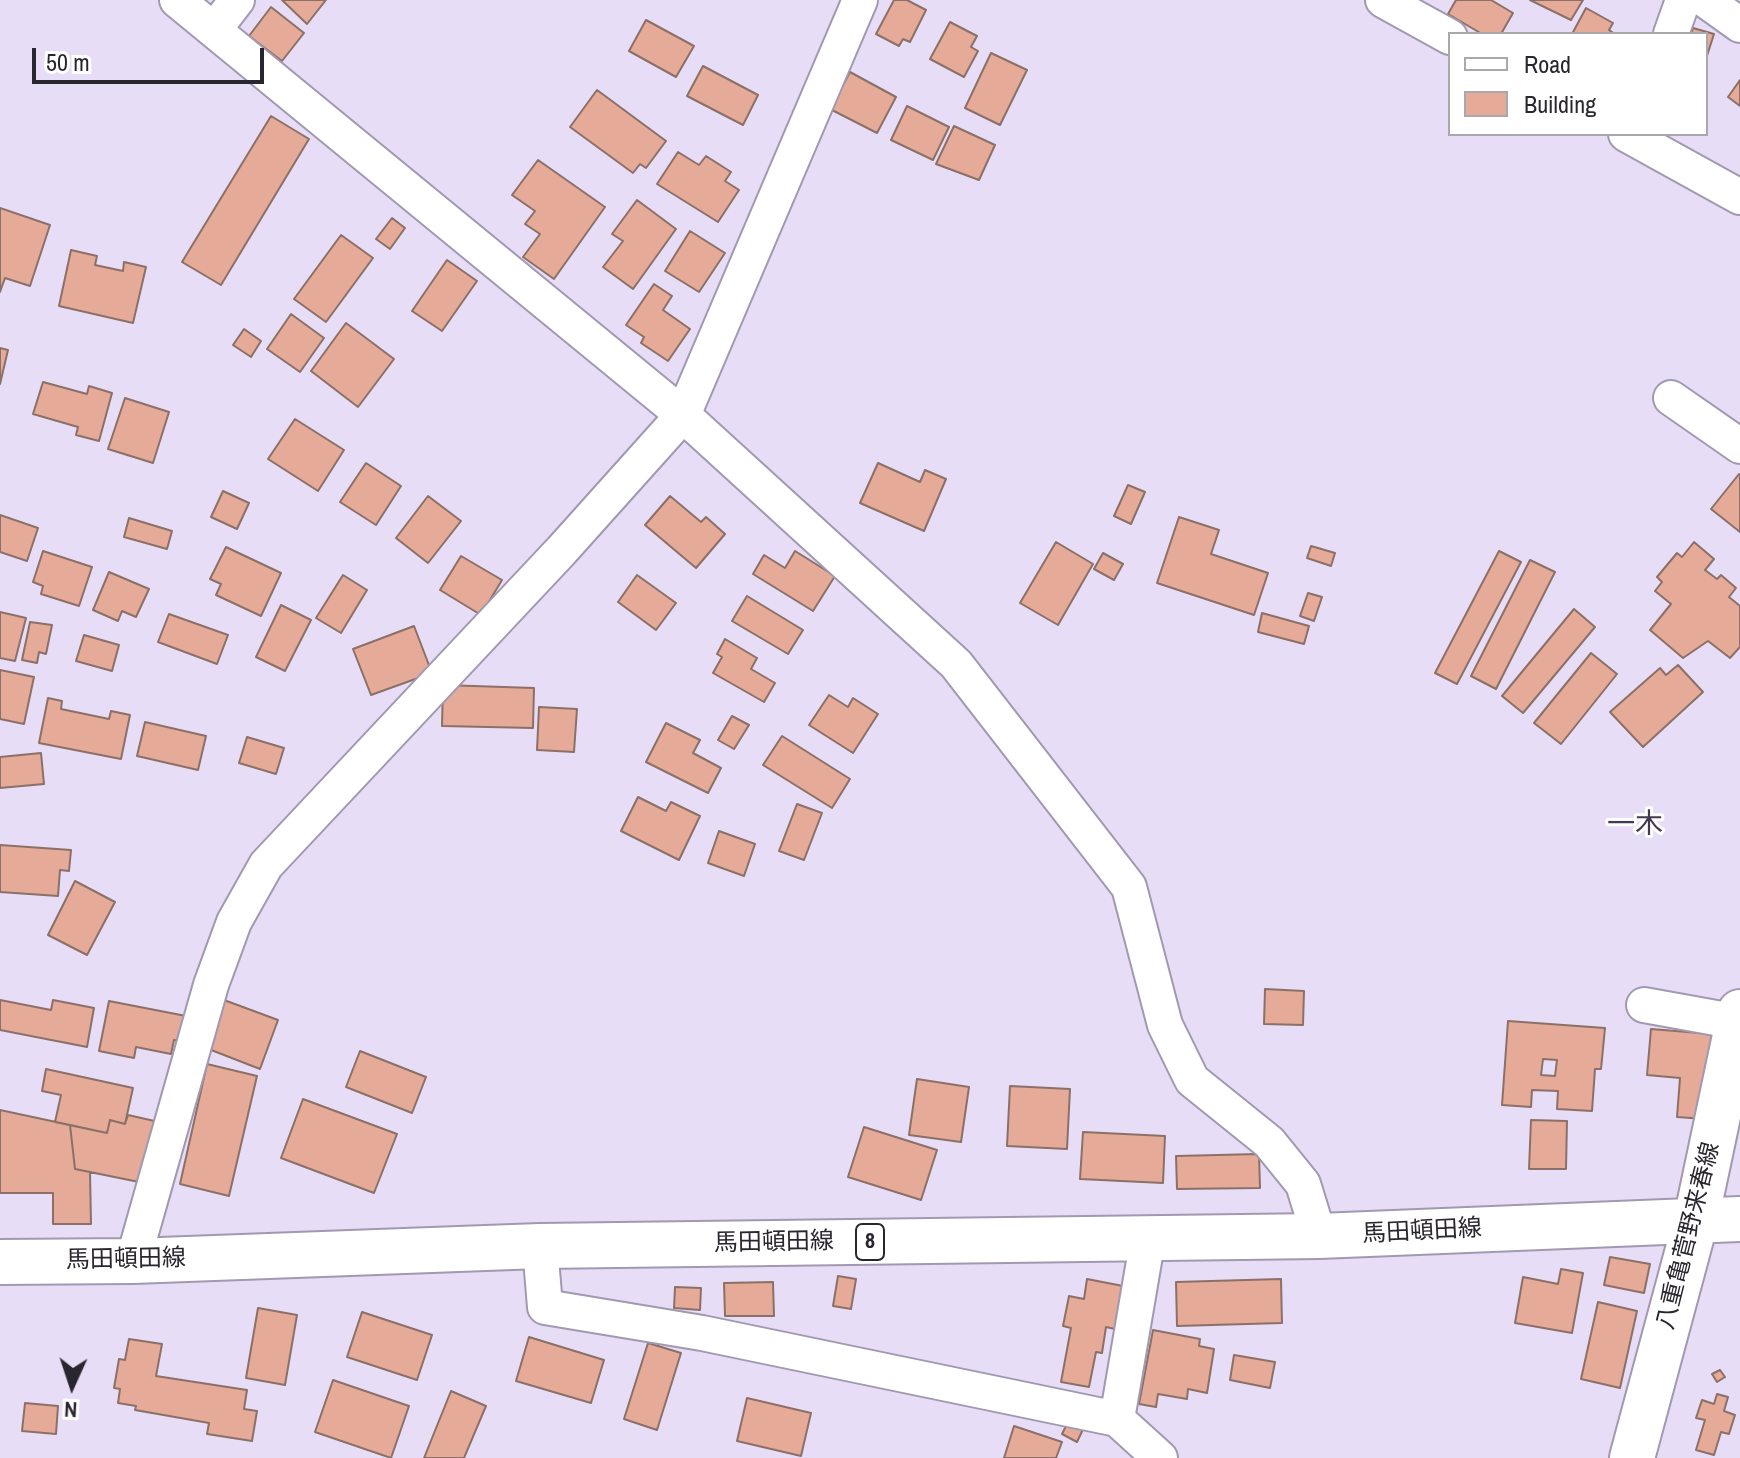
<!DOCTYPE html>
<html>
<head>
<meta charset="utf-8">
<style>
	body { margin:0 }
	#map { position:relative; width:1740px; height:1458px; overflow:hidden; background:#e8ddf7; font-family:"Archivo Narrow",sans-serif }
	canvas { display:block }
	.legend { position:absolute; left:1448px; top:32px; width:260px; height:104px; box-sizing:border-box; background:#fff; border:2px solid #aaa8ac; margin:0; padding:10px 14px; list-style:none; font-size:24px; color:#2a262f }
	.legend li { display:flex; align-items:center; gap:16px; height:40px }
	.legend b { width:40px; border:2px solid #aaa8ac }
	.north { position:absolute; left:32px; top:1346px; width:80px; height:80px; -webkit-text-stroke:6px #fff; paint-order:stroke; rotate:183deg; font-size:22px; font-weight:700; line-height:32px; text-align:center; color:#2a262f }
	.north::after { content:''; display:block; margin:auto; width:28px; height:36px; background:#2a262f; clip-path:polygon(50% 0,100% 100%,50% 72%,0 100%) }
	.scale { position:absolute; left:32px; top:48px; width:232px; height:36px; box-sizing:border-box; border:4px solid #2a262f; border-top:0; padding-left:10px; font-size:24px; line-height:28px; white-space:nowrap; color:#2a262f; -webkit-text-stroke:6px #fff; paint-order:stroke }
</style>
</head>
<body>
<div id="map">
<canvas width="1740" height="1458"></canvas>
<ul class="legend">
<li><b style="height:10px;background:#fff"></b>Road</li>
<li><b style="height:22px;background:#e5aa98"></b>Building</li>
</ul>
<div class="north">N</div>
<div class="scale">50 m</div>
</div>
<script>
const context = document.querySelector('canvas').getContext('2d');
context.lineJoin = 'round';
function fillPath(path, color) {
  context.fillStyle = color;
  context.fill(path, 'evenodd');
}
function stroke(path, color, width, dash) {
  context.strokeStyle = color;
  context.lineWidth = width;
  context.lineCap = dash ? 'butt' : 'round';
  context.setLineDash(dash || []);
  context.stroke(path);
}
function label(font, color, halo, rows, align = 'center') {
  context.font = font + ' "Archivo Narrow","Noto Sans JP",sans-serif';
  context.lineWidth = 6;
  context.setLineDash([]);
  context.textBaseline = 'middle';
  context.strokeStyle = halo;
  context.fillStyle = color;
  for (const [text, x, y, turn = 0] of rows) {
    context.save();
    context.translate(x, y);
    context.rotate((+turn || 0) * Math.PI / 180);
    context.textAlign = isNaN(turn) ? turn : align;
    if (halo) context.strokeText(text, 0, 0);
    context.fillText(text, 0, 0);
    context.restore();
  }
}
const building = new Path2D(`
	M282 0H326L307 24Z
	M894 0H907L926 10 910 42 903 39 899 46 876 34Z
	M1456 0H1491L1513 13 1501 34H1482L1448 14Z
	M1530 0H1583L1571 20Z
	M271 7 304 33 282 61 249 36Z
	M1586 8 1613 23 1609 30 1615 34H1572Z
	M646 20 694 46 676 77 629 51Z
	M950 22 977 36 971 47 978 51 964 77 930 59Z
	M1693 28 1714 34 1706 59V34H1691Z
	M991 53 1027 70 1000 125 965 108Z
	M703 66 758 95 743 125 687 96Z
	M850 72 896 97 877 133 830 109Z
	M1740 80V106L1728 97Z
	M597 90 666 141 646 168 640 164 633 173 570 127Z
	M907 106 949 127 933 160 891 140Z
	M271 116 309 139 221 285 182 262Z
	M954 126 995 145 979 180 936 164Z
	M678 152 699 165 706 156 731 172 725 181 739 190 718 222 657 184Z
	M538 160 605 207 554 279 523 257 540 234 525 224 535 211 512 195Z
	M637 200 676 229 633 289 603 267 623 241 612 234Z
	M0 208 50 225 30 286 5 278 0 292Z
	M392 218 405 228 390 249 376 239Z
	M690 231 725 253 699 292 665 271Z
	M341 235 373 258 326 322 294 299Z
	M71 250 97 256 95 265 123 271 124 262 146 267 133 323 59 306Z
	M447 260 477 281 442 331 412 311Z
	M654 284 672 296 663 310 690 329 668 361 641 343 644 337 626 325Z
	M291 314 324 338 300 372 267 349Z
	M346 323 394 359 358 407 311 371Z
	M244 329 261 341 251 357 233 345Z
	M0 348 8 350 0 384Z
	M43 382 87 394 89 386 112 393 99 441 76 435 78 427 33 414Z
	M125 398 169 412 153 463 108 449Z
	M295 419 344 450 318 491 268 459Z
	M366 463 401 486 376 525 340 502Z
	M878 463 920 482 925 470 946 479 924 531 860 503Z
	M1739 474 1740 475V532L1711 509Z
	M1128 485 1145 492 1131 524 1114 516Z
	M223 491 249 503 237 529 211 517Z
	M428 496 461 521 428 563 396 538Z
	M670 496 701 522 706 517 725 534 696 568 645 525Z
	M0 515 38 528 27 561 0 552Z
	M1179 517 1219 530 1211 554 1268 573 1254 615 1157 583Z
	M129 518 172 531 167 549 124 537Z
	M1056 542 1093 564 1058 625 1020 603Z
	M1694 542 1714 559 1705 570 1717 579 1721 575 1736 588 1729 597 1740 606V647L1730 658 1708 641 1683 658 1650 630 1671 604 1655 591 1662 582 1657 577 1677 553 1682 557Z
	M1311 546 1335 553 1331 566 1307 558Z
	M226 547 281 573 261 616 216 595 221 584 210 579Z
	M43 551 92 567 79 606 41 594 43 586 33 582Z
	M795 551 835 576 813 611 753 574 764 555 785 568Z
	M1499 551 1521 562 1457 684 1435 673Z
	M1103 553 1123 564 1114 580 1094 569Z
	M461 556 502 580 481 615 440 590Z
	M1530 560 1555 572 1496 689 1471 676Z
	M109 572 149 589 136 617 122 611 118 621 93 610Z
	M343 575 367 590 341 633 316 618Z
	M637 575 676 603 656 630 618 602Z
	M1308 593 1322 597 1314 621 1300 616Z
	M747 596 803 630 788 654 732 621Z
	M281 605 311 620 285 671 256 657Z
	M1574 609 1595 627 1523 713 1502 696Z
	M0 612 26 618 15 661 0 658Z
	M1262 613 1309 626 1304 644 1258 632Z
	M169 614 228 635 217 664 158 642Z
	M30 622 52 625 46 654 39 652 37 663 22 660Z
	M414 626 432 673 371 695 353 649Z
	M84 635 119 645 112 671 76 661Z
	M725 639 757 658 751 669 775 683 764 702 713 673 722 657 717 654Z
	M1591 653 1617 674 1561 744 1534 723Z
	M1678 665 1703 692 1643 747 1610 712 1660 668 1666 675Z
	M0 670 34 677 24 724 0 719Z
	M443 685 534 688 533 728 442 726Z
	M829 695 848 707 853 698 878 714 853 753 809 725Z
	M48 698 62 701 61 709 109 719 111 711 130 715 121 759 39 743Z
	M539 707 577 709 574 752 537 750Z
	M732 716 749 725 734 749 718 740Z
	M145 722 206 736 198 770 137 756Z
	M666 723 700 740 693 753 721 768 708 793 646 762Z
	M782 736 850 779 832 808 763 765Z
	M247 737 284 748 276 774 239 763Z
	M41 753 44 784 0 788V757Z
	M638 797 666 811 671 802 700 816 679 860 621 831Z
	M797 804 822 813 804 860 779 851Z
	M719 831 755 844 744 876 708 863Z
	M0 845 71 850 69 871 60 870 58 896 0 892Z
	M75 881 115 902 87 955 48 935Z
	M1265 989 1304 991 1303 1025 1264 1024Z
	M0 1000 51 1010 53 1000 94 1008 87 1047 0 1030Z
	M224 1000 278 1020 260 1069 206 1048Z
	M109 1001 186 1016 181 1041 174 1040 171 1054 136 1047 134 1058 99 1051Z
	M1508 1021 1605 1028 1601 1069H1595L1592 1111 1557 1109 1558 1091 1532 1090 1531 1107 1502 1105ZM1543 1059 1557 1060 1555 1076 1541 1075Z
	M1651 1029 1712 1034 1705 1119 1677 1117 1680 1078 1647 1075Z
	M360 1051 426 1077 412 1113 346 1087Z
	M207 1064 257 1076 229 1196 180 1184Z
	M46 1069 133 1088 125 1124 110 1120 107 1133 55 1122 61 1095 42 1091Z
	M917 1079 969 1087 961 1142 909 1135Z
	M1010 1086 1070 1089 1067 1149 1007 1146Z
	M303 1099 397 1134 374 1193 281 1158Z
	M0 1110 70 1125 75 1169 90 1172 91 1224H53V1193H0Z
	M128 1115 159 1122 139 1182 75 1169 70 1125 107 1133 110 1120 125 1124Z
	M1531 1120 1567 1121 1566 1169H1529Z
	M864 1127 937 1150 921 1200 848 1177Z
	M1083 1132 1165 1136 1163 1183 1080 1179Z
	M1259 1154 1260 1188 1177 1189 1176 1156Z
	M1610 1257 1650 1264 1644 1293 1604 1285Z
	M1561 1269 1583 1273 1572 1333 1515 1323 1523 1277 1558 1284Z
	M838 1276 856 1279 851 1309 833 1306Z
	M1087 1279 1123 1286 1115 1329 1106 1327 1102 1353 1096 1352 1089 1387 1061 1382 1071 1328 1063 1326 1069 1296 1084 1299Z
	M1281 1279 1282 1323 1177 1326 1176 1282Z
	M773 1282 774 1316H725L724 1283Z
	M675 1287 701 1288 700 1310 674 1308Z
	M1598 1302 1637 1311 1620 1388 1581 1379Z
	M258 1308 297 1315 285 1385 246 1378Z
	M362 1312 432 1335 417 1380 347 1357Z
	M1153 1330 1200 1339 1199 1346 1214 1349 1207 1393 1188 1389 1187 1399 1158 1394 1156 1407 1139 1404Z
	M529 1337 604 1360 591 1403 516 1381Z
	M129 1339 162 1344 156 1376 247 1390 244 1409 257 1411 252 1441 207 1434 209 1423 135 1410 136 1406 118 1403 120 1389 114 1388 119 1359 125 1360Z
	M648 1343 681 1353 657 1430 624 1419Z
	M1234 1355 1275 1362 1270 1388 1230 1380Z
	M1720 1370 1725 1377 1717 1382 1712 1374Z
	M333 1380 409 1406 391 1458 315 1432Z
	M451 1391 486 1406 464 1458H424Z
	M1717 1394 1728 1397 1724 1411 1735 1415 1729 1434 1721 1432 1714 1455 1696 1450 1705 1420 1696 1418 1702 1400 1714 1404Z
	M747 1398 811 1413 801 1456 737 1441Z
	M25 1403 58 1406 56 1434 22 1431Z
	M1071 1416 1086 1423 1077 1442 1062 1434Z
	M1014 1426 1062 1442 1056 1458H1004Z`);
fillPath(building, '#e5aa98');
stroke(building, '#8b7067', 2);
const minor = new Path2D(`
	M177 0 683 415 956 664 1129 887 1165 1025 1192 1080 1269 1142 1303 1184 1319 1236
	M1383 0 1450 37
	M1705 0 1740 25
	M214 30 237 0
	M1671 34 1683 0
	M1626 134 1740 197
	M1671 398 1740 446
	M1644 1005 1738 1022
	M540 1246 545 1307 702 1333 1117 1419 1160 1458
	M133 1261 211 985 234 922 266 865 562 550 683 415 860 0
	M1117 1419 1148 1238`);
const secondary = new Path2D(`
	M1632 1458 1696 1220 1740 1012`);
const primary = new Path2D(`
	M0 1262 133 1261 540 1246 1319 1236 1740 1219`);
stroke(minor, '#a298b0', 38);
stroke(secondary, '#a298b0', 48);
stroke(primary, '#a298b0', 48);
stroke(minor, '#fff', 34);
stroke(secondary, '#fff', 44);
stroke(primary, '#fff', 44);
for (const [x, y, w] of [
	[870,1242,28]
]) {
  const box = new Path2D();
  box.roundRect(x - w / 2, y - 18, w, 36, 6);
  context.fillStyle = '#fff';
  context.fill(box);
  stroke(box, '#2a262f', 2);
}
label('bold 22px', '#2a262f', null, [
	["8",870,1242]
]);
label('24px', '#2a262f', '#fff', [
	["馬田頓田線",1422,1232,-3],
	["八重亀菅野来春線",1689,1236,-76],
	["馬田頓田線",774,1243,-1],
	["馬田頓田線",126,1260,-1]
]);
label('28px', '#433a4f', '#fff', [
	["一木",1635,825]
]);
</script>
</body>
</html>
